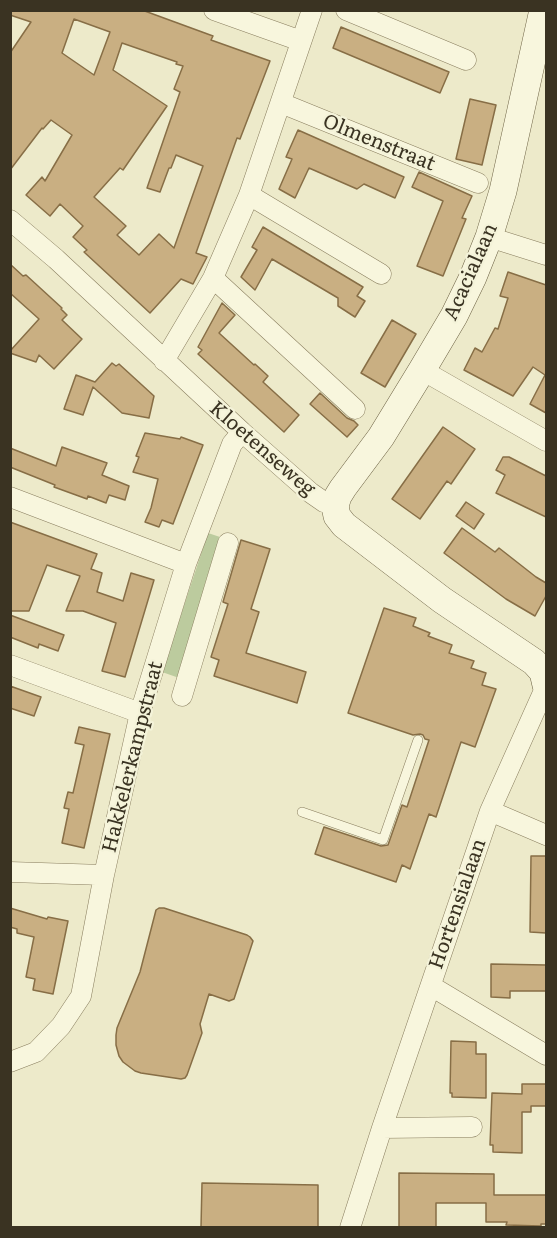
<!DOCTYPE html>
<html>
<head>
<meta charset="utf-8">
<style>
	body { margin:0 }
	#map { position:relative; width:557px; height:1238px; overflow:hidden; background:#edeaca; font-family:Literata,serif }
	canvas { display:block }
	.frame { position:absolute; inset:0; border:12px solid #3a3322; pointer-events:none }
</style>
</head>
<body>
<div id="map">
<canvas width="557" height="1238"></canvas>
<div class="frame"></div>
</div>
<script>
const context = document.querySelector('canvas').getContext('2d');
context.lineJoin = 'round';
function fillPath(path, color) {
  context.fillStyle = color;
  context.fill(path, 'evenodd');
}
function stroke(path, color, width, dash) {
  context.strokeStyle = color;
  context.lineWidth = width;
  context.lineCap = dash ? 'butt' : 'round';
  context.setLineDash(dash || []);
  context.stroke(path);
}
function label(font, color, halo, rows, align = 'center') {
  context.font = font + ' Literata,serif';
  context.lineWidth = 4.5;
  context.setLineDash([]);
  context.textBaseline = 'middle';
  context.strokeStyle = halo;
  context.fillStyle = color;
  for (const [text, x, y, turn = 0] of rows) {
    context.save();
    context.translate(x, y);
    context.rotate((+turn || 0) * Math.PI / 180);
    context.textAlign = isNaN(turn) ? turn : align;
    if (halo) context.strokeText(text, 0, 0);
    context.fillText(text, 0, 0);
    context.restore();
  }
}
fillPath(new Path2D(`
	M208 533 220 537 204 587 211 590 182 679 162 672Z`), '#bccb9e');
const building = new Path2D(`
	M10 10H142L213 36 211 40 270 61 240 139 237 138 196 253 207 257 193 284 181 279 150 313 84 252 87 250 73 237 83 226 60 204 50 216 26 195 42 177 45 181 72 135 51 120 43 129 42 128 10 170V53L31 22 10 15ZM74 19 110 32 94 75 62 53ZM122 43 177 62 176 64 183 66 174 89 180 92 147 188 160 192 169 168H171L176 155 203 166 174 248 159 234 139 255 117 235 126 226 94 197 120 168 123 170 167 106 113 70Z
	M341 27 449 72 440 93 333 48Z
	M470 99 496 105 482 165 456 159Z
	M298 130 404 177 395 198 364 184 357 189 309 168 295 198 279 189 292 159 286 157Z
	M419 172 472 196 462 218 466 219 443 276 417 266 443 201 412 187Z
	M263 227 363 287 357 296 365 301 355 317 338 306V298L272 259 255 290 241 277 257 250 252 247Z
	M10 264 23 276 26 275 62 308 61 309 67 315 62 320 82 339 54 369 39 355 36 362 10 353V351L39 319 10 293Z
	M508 272 546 285V413L530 404 545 375 533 367 513 396 464 370 475 348 482 352 495 328 498 329 508 298 500 296Z
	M222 303 235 315 219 333 254 365 255 364 268 376 263 382 299 415 284 432 198 354 202 350 198 347Z
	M392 320 416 334 385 387 361 373Z
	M112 363 116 366 119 364 154 396 149 418 122 413 93 387 83 415 64 409 76 375 95 382Z
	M320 393 347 418 354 421 358 425 347 437 310 404Z
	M443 427 475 449 451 484 447 481 420 519 392 499Z
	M145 433 180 439 181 437 203 445 173 524 162 520 159 527 145 522 151 508 158 479 133 472 139 457 136 456Z
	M62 447 107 463 102 475 129 486 125 500 109 495 106 503 88 496 87 499 54 487 55 485 10 467V448L56 466Z
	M503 457H509L546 476V517L496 493 505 475 496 470Z
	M466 502 484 514 474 529 456 516Z
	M10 522 97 554 91 569 102 573 97 592 123 601 131 573 154 580 125 677 102 671 116 623 83 611H66L80 576 47 565 29 611H10Z
	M462 528 495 552 499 548 536 577 546 583V596L535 616 506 599 444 553Z
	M241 540 270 549 251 609 259 612 246 653 306 672 297 703 214 676 219 660 211 657 228 604 223 602Z
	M384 608 416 618 413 626 430 633 428 636 452 645 449 653 474 661 471 668 486 673 482 685 496 689 475 747 461 742 436 817 429 814 410 869 402 865 396 882 315 854 324 827 381 846 388 845 402 805 407 807 429 740 425 739 423 735 420 734 413 735 348 713Z
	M10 615 64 635 58 651 39 644 38 648 10 637Z
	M10 686 41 697 34 716 10 708Z
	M79 727 110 734 84 848 62 843 69 809 64 808 68 792 73 793 84 745 75 743Z
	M531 856H546V933L530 932Z
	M10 908 47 919 48 917 68 921 53 994 33 990 35 979 26 977 34 937 17 933V929L10 927Z
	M159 908H164L247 935 250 937 253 941 234 999 229 1001 209 994 200 1024 202 1033 187 1075 185 1078 181 1079 141 1073 135 1071 123 1062 119 1056 116 1045V1035L117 1028 140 972 156 910Z
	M491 964 546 965V991H510V998L491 997Z
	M451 1041 476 1042V1054H486V1098L452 1097V1093H450Z
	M522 1084H546V1106H531V1112H522V1153L493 1152V1145H490L492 1093 522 1094Z
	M399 1173 494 1174V1195H546V1224H541V1226L506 1225 507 1222H486V1203H436V1227H399Z
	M202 1183 318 1185V1227H201Z`);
fillPath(building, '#c9af82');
stroke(building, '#876e46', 1.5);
const lane = new Path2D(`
	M302 812 383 840 418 740`);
const street = new Path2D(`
	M214 10 301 41
	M346 10 466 60
	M281 103 478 183
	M249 195 381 274
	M10 220 56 259 242 432 311 493 324 502 335 506
	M489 237 546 255
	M213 278 355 409
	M164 361 213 278 249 195 312 10
	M422 370 546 441
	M10 497 186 564
	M10 665 140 713
	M182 696 228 543
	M490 811 546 835
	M10 872 104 875
	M431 986 546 1055
	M10 1062 36 1052 61 1026 81 996 104 875 140 713 186 564 232 444 242 432
	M382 1128 472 1127
	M350 1228 382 1128 490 811 546 686`);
const secondary = new Path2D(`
	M543 10 503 191 489 237 473 277 454 316 422 370 381 437 343 488 338 496 335 506 337 516 344 525 442 600 534 662 543 672 546 685`);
stroke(lane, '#897e5f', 10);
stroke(street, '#897e5f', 21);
stroke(secondary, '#6b6042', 28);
stroke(lane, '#f8f6dd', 9);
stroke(street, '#f8f6dd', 20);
stroke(secondary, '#f8f6dd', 27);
label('20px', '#3a3322', '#f4f3d9', [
	["Olmenstraat",379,143,22],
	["Acacialaan",471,272,-66],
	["Kloetenseweg",262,449,41],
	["Hakkelerkampstraat",133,757,-76],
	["Hortensialaan",458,904,-71]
]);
</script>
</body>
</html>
